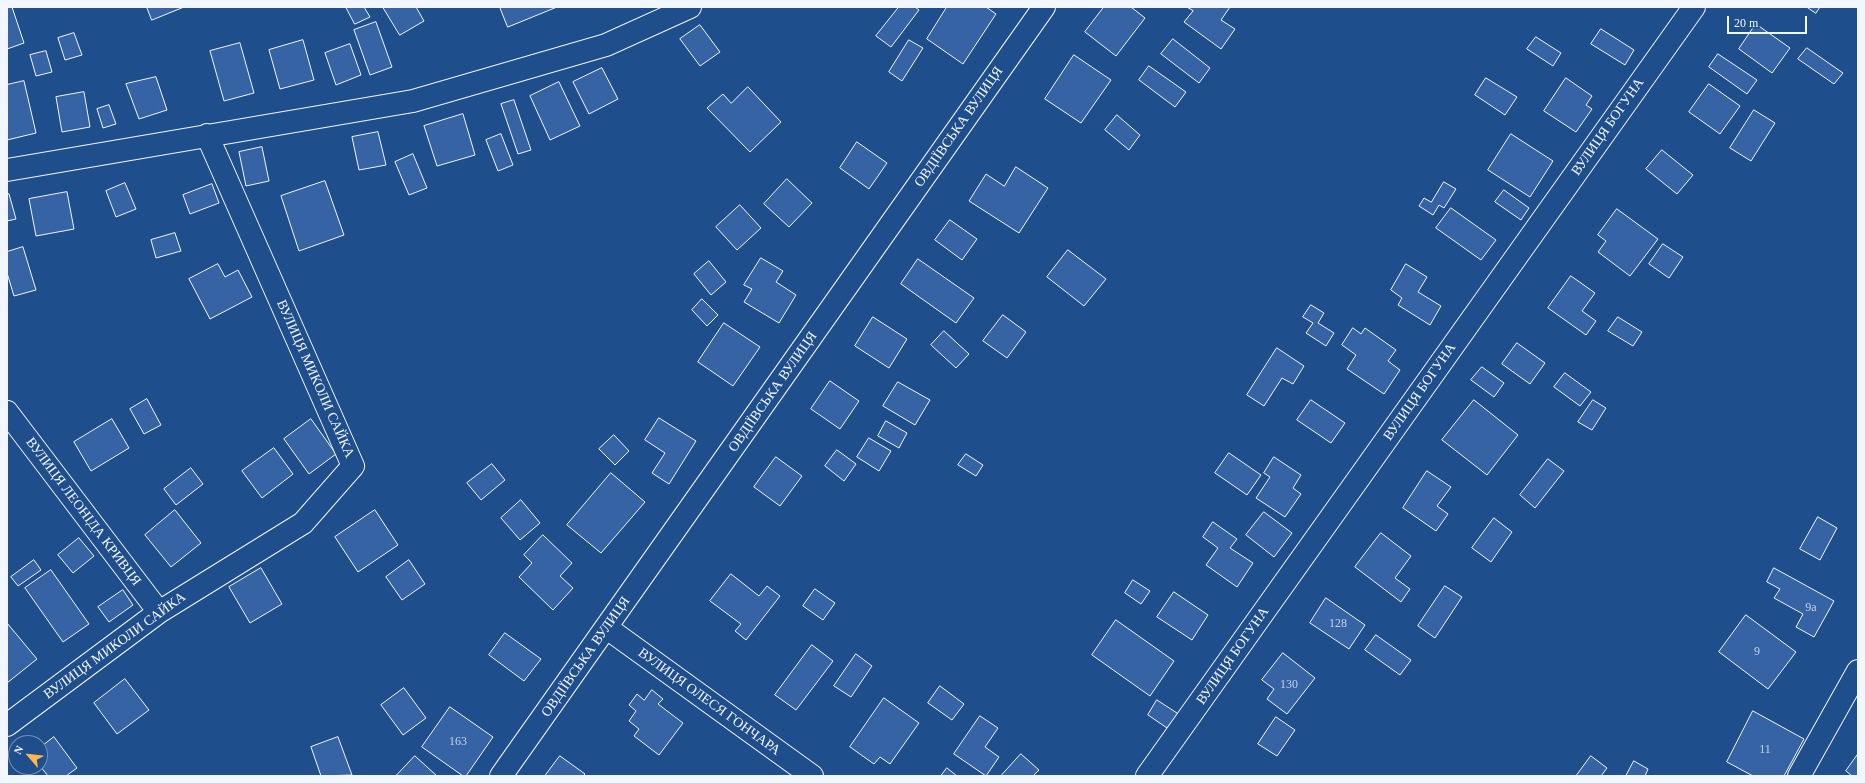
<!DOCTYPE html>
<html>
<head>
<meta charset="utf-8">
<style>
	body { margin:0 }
	#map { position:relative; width:1865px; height:783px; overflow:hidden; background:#1f4e8c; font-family:Georgia,serif }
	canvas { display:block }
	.frame { position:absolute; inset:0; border:8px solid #f2f6ff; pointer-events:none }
	.north { position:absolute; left:8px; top:735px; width:40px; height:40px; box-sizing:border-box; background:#1f4e8c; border:1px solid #7391ba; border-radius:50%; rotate:298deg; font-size:11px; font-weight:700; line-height:16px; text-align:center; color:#f2f6ff }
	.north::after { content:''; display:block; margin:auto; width:14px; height:18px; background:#ffb74d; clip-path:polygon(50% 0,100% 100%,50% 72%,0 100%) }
	.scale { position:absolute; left:1727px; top:16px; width:80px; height:18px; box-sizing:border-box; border:2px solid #f2f6ff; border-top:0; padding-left:5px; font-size:12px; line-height:14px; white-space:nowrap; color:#f2f6ff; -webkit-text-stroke:3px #1f4e8c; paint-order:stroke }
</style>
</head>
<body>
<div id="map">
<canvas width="1865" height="783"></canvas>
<div class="frame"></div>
<div class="north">N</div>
<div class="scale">20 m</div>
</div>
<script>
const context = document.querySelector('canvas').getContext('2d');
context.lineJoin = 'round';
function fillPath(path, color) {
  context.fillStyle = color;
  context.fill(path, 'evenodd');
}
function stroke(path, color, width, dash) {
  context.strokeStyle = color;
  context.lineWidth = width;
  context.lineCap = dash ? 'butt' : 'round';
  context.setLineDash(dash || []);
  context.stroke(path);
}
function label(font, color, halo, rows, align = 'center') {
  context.font = font + ' Georgia,serif';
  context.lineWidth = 3;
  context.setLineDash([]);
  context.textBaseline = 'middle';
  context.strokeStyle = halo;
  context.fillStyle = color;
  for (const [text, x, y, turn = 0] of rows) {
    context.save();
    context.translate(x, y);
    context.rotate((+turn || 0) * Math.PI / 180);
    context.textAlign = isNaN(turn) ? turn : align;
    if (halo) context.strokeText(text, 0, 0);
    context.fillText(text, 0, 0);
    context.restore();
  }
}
const building = new Path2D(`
	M7 7H12L24 43 7 49Z
	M147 7H184L152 20Z
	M346 7H364L370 17 355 24Z
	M383 7H416L424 21 400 35Z
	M500 7H557L508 27Z
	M899 7H915L919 10 891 47 876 36Z
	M947 7H986L996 14 963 64 927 39Z
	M1104 7H1131L1145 18 1116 56 1085 32Z
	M1187 7H1230L1221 20 1235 29 1221 49 1184 22 1193 11Z
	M1807 7H1820L1816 13Z
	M376 22 392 67 370 75 354 30Z
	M1756 24 1790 48 1772 73 1739 49Z
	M700 25 720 52 700 66 680 39Z
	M1601 29 1634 50 1625 65 1591 44Z
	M74 33 82 55 65 60 58 38Z
	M1536 37 1561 53 1553 66 1527 49Z
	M1173 39 1210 68 1199 83 1161 54Z
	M303 40 314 80 280 89 269 50Z
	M909 40 923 48 902 81 889 72Z
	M240 43 254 93 224 101 210 51Z
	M350 44 361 75 336 85 325 53Z
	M1807 48 1843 73 1834 84 1798 59Z
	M46 51 52 72 36 76 30 55Z
	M1718 54 1757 80 1747 94 1709 67Z
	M1074 55 1111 80 1081 123 1045 99Z
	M1149 66 1186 92 1175 107 1139 80Z
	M602 68 618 99 589 114 573 82Z
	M156 77 167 110 139 119 126 84Z
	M1486 78 1517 97 1505 115 1475 95Z
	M1566 78 1592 96 1586 105 1592 109 1576 132 1544 111Z
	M24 81 36 133 7 140V85Z
	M559 82 580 126 550 140 530 96Z
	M1709 84 1740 106 1720 134 1689 112Z
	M748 87 781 122 750 152 707 108 723 94 731 103Z
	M84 92 90 127 62 132 56 97Z
	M514 100 531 150 518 154 501 104Z
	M109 105 116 124 103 128 97 109Z
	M1754 110 1775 123 1751 161 1730 148Z
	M463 114 475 155 437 166 424 126Z
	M1117 115 1140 135 1129 150 1105 130Z
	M378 132 386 165 359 170 352 137Z
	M501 134 513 165 498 171 486 140Z
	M1511 134 1553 161 1530 197 1488 170Z
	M857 142 887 163 869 189 840 168Z
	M262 147 269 181 246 186 239 152Z
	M1662 150 1693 175 1677 194 1646 169Z
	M413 154 427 188 409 195 395 162Z
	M1016 167 1048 188 1019 233 969 201 986 174 1004 186Z
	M787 179 812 203 789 227 764 204Z
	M325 181 344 235 299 251 281 196Z
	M1444 182 1456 189 1444 208 1439 205 1433 215 1419 206 1424 198 1431 202Z
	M125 183 136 209 116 217 106 191Z
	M212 184 219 203 190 214 183 195Z
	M1504 190 1529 208 1521 220 1495 202Z
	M67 192 74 229 36 236 29 199Z
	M9 194 16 219 7 221V195Z
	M740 205 761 228 737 250 716 227Z
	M1451 208 1496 240 1481 260 1436 228Z
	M1617 209 1658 239 1630 276 1598 252 1606 241 1598 235Z
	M950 220 977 239 962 260 935 240Z
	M175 233 181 251 156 258 151 240Z
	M1663 244 1683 257 1669 278 1649 264Z
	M23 247 36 290 14 296 7 273V252Z
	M1068 250 1106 279 1084 306 1047 277Z
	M761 258 783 271 776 282 796 295 779 323 744 302 752 289 744 285Z
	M918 259 974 298 956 323 901 284Z
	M709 261 726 282 711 295 694 274Z
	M218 264 225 277 238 270 252 297 210 319 189 279Z
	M1406 264 1427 277 1418 292 1441 306 1430 325 1398 305 1402 298 1391 290Z
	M1571 276 1595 293 1582 311 1596 321 1586 335 1548 308Z
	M702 299 718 315 707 326 692 310Z
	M1311 305 1324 313 1318 323 1334 333 1326 346 1306 333 1313 323 1303 317Z
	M1003 315 1026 332 1007 358 983 341Z
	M873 317 907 339 889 368 855 346Z
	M1618 317 1642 332 1633 346 1608 331Z
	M724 323 760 347 733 386 698 362Z
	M1353 328 1361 334 1365 328 1396 350 1388 361 1400 370 1384 394 1347 369 1356 355 1342 345Z
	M944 331 969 354 956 368 931 345Z
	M1517 343 1545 363 1530 384 1502 364Z
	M1277 348 1304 366 1293 384 1282 378 1264 406 1247 395Z
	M1482 367 1504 383 1494 397 1471 380Z
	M1565 373 1591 392 1580 406 1554 387Z
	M830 381 859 401 840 429 811 409Z
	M898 382 930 400 915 425 883 406Z
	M147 399 161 425 144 434 130 409Z
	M1311 400 1345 423 1331 443 1297 420Z
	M1474 400 1518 435 1487 475 1442 440Z
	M1593 400 1606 408 1592 430 1578 422Z
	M659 418 696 441 669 484 652 473 665 453 645 440Z
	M112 419 129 448 91 471 74 442Z
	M311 419 336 454 309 474 284 439Z
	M886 421 907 433 899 448 878 436Z
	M614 435 629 451 615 465 599 449Z
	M869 438 891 451 879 471 857 457Z
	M274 448 293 474 262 498 242 471Z
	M837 450 856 464 844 481 825 466Z
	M1229 453 1261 475 1247 495 1215 473Z
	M966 454 983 465 976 476 958 465Z
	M776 457 802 476 780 506 754 487Z
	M1274 457 1301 475 1293 488 1301 494 1285 517 1256 498 1270 477 1264 473Z
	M1548 459 1564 471 1535 508 1520 495Z
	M492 464 505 480 481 500 467 483Z
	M191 468 203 484 176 505 164 489Z
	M1427 471 1451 487 1437 506 1448 514 1436 531 1403 508Z
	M611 473 645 502 601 553 567 525Z
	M521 500 540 523 520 540 501 518Z
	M175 510 201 543 171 567 145 535Z
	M375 510 398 545 358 572 335 537Z
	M1264 512 1292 533 1274 557 1246 535Z
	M1818 517 1837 528 1820 560 1800 549Z
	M1494 518 1512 532 1491 562 1472 548Z
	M1213 522 1237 539 1230 548 1253 563 1237 587 1206 565 1218 548 1203 537Z
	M1381 533 1411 556 1395 578 1410 589 1401 602 1355 567Z
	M543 535 572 563 560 576 573 588 553 610 519 577 532 563 524 555Z
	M79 538 94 556 73 573 58 555Z
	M34 560 41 570 18 586 11 577Z
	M409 560 425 584 402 600 386 577Z
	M261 568 282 604 250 623 229 587Z
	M1774 568 1834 601 1814 637 1796 627 1803 614 1774 598 1780 589 1767 582Z
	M51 570 89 624 63 642 25 588Z
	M731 574 759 596 767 586 780 596 746 640 735 631 741 624 710 601Z
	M1133 580 1150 591 1141 604 1125 593Z
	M1445 586 1462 597 1435 638 1418 626Z
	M815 589 835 603 823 620 803 606Z
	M123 590 133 605 109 622 98 607Z
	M1174 592 1208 615 1192 640 1157 617Z
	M1326 598 1365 625 1349 649 1310 623Z
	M1746 615 1796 652 1768 689 1719 652Z
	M1116 620 1174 661 1150 696 1092 655Z
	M7 623 37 659 7 683Z
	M505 633 541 659 524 681 489 655Z
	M1376 635 1411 660 1400 675 1365 650Z
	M812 645 833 661 796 710 775 695Z
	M1283 653 1315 678 1287 714 1267 699 1274 689 1262 680Z
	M856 654 872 666 851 697 834 686Z
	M125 679 149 710 117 734 94 703Z
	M940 686 964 704 952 720 928 703Z
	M404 688 426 718 403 735 381 705Z
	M652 690 663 699 658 704 683 723 659 755 634 736 639 729 629 721 636 711 629 705 637 694 644 700Z
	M884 698 919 723 890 764 880 757 874 764 850 747Z
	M1157 700 1180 715 1170 730 1148 715Z
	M450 707 493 737 466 776H463L422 747Z
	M1753 711 1804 739 1784 776H1753L1727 762Z
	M980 716 998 728 985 747 999 757 986 776 954 754Z
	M1276 717 1295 730 1277 756 1258 744Z
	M54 737 77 768 66 776H48L40 766V748Z
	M338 737 352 775 321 776 311 747Z
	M1021 754 1039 770 1033 776H1001Z
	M1858 754V776H1852L1846 771Z
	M415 756 437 776H396Z
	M560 756 585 774 583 776H545Z
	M1591 756 1607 768 1601 776H1578L1577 775Z
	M1634 761 1648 769 1645 776H1626Z
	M947 768 957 776H941Z`);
fillPath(building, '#3563a3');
stroke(building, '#f2f6ff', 1);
const street = new Path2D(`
	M7 170 413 101 606 45 690 7
	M7 412 159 612
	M607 628 812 776
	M7 725 159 612 303 523 353 466 207 135
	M1147 776 1694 7
	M1799 776 1858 671`);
const secondary = new Path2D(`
	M501 776 1044 7`);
stroke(street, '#f2f6ff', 24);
stroke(secondary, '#f2f6ff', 24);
stroke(street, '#1f4e8c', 22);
stroke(secondary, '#1f4e8c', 22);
label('12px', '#c3d1e8', null, [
	["9а",1811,608],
	["128",1338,624],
	["9",1757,652],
	["130",1289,685],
	["163",458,742],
	["11",1765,750]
]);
label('14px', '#f2f6ff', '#1f4e8c', [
	["ОВДІЇВСЬКА ВУЛИЦЯ",959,127,-55],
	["ВУЛИЦЯ БОГУНА",1608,127,-55],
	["ВУЛИЦЯ МИКОЛИ САЙКА",315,379,66],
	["ОВДІЇВСЬКА ВУЛИЦЯ",773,392,-55],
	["ВУЛИЦЯ БОГУНА",1420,392,-55],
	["ВУЛИЦЯ ЛЕОНІДА КРИВЦЯ",83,512,53],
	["ВУЛИЦЯ МИКОЛИ САЙКА",115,646,-36],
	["ВУЛИЦЯ БОГУНА",1233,656,-55],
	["ОВДІЇВСЬКА ВУЛИЦЯ",586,657,-55],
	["ВУЛИЦЯ ОЛЕСЯ ГОНЧАРА",709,702,36]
]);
</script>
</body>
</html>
